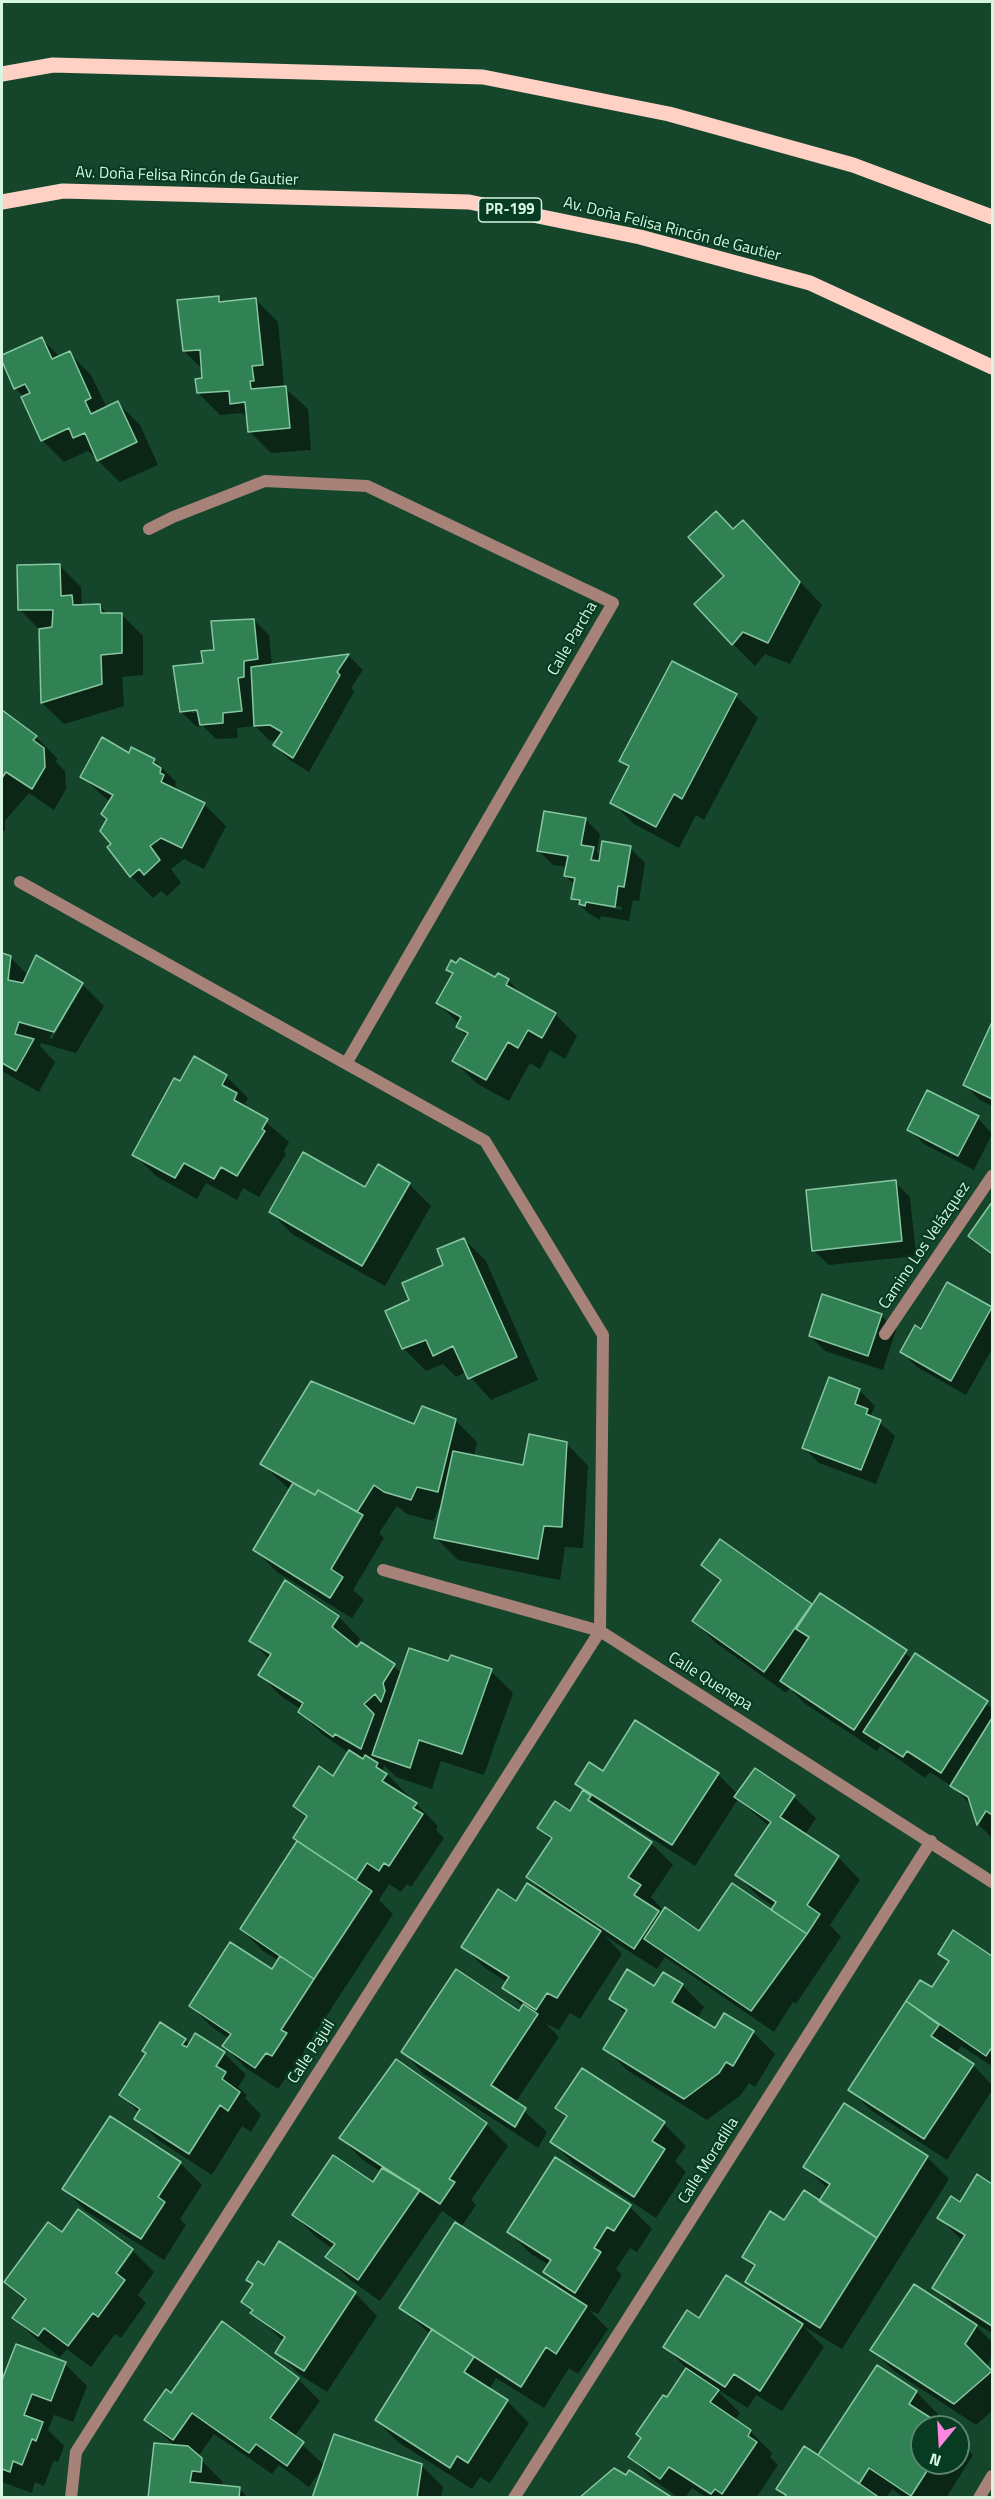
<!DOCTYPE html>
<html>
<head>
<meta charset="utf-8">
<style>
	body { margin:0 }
	#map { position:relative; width:994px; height:2499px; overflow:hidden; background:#15462c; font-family:"Titillium Web",sans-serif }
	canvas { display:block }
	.frame { position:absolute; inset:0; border:3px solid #d6f6e1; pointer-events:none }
	.north { position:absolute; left:910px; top:2415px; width:60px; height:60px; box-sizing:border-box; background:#073b22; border:2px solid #5a866e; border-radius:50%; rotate:198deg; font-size:16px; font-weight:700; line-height:24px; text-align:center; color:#d6f6e1 }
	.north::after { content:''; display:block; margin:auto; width:21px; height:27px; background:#fd86e2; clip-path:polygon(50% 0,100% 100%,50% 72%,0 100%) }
</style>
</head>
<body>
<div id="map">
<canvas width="994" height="2499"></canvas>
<div class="frame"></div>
<div class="north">N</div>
</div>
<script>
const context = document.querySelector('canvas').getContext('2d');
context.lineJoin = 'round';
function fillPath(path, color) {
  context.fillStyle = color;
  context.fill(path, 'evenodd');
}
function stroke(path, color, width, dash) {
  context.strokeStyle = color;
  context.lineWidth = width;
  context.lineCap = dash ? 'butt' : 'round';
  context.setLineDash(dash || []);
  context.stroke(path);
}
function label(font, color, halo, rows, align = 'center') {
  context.font = font + ' "Titillium Web",sans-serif';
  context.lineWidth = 4.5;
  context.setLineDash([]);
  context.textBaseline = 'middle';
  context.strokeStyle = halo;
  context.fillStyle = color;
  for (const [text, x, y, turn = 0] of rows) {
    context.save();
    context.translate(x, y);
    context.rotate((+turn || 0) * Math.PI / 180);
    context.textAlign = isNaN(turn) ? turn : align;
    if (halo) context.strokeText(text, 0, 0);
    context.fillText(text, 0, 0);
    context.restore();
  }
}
fillPath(new Path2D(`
	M218 297 224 303 256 300 278 322 284 387 308 409 311 450 271 453 249 431 248 419 242 413 220 415 198 393 204 380 203 370 184 351Z
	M41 338 60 357 69 353 91 375 107 408 118 403 140 425 158 465 120 482 88 451 64 462 42 440 24 397 16 389 2 358Z
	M743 522 822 605 790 664 765 654 755 666 733 644 727 576 734 531Z
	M59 565 81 587 82 606H100L108 614H121L143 636V675L122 677 124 706 64 724 42 703 41 631 19 609Z
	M254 620 269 635 272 666 348 655 363 670 351 688 354 692 309 772 290 760 275 745 279 740 270 741 255 726 237 728 238 738 216 739 203 726 197 727 181 712 204 664 216 651ZM205 708V711L192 713V710Z
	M736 696 758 718 704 820 696 815 679 848 634 824 612 802 629 769 621 761Z
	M2 712 36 737 58 759 55 761 65 771 66 789 54 810 29 793 5 821V831H2Z
	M132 749 154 760 176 782 175 785 182 794 204 804 226 826 204 869 184 859 171 869 181 883 167 896 161 891 153 898 131 876 109 847 113 845 109 820 110 802 82 777 130 755Z
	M585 819 600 834 597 852 601 856 630 848 645 863 639 901 633 900 629 921 601 916 600 920 588 913 573 898 575 885 565 876 567 867 553 865 538 850ZM588 900 622 907V910L588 903Z
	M2 955 10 957 28 975 82 984 104 1006 76 1053 41 1043 40 1046 55 1062 39 1092 2 1071ZM78 988H81L52 1039 49 1038Z
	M448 970 508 980 525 998 555 1014 577 1036 565 1059 550 1050 540 1069 530 1063 509 1101 476 1083 454 1061 467 1037 457 1026 459 1024 438 1003 453 975Z
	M992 1026V1106L980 1100 965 1085Z
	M194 1058 226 1076 248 1098 245 1104 289 1142 284 1151 286 1154 259 1197 243 1188 237 1200 206 1183 197 1199 156 1176 134 1154Z
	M978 1118 992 1134 974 1170 924 1144 909 1129Z
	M895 1182 910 1197 916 1256 829 1265 813 1250Z
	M409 1184 431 1206 385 1286 292 1234 271 1212 365 1189Z
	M992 1205V1256L970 1236Z
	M464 1239 486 1261 538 1380 491 1400 466 1372 456 1377 443 1364 426 1371 404 1349 387 1312 411 1301 445 1266Z
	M947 1284 992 1309V1349L966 1395 917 1367 902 1352 921 1331Z
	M881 1315 896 1330 883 1370 825 1351 810 1336Z
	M830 1379 860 1391 875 1406 871 1415 895 1436 876 1484 819 1463 804 1448Z
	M455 1420 477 1442 474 1457 524 1466 566 1443 588 1466 583 1548 565 1547 560 1580 458 1560 436 1538 442 1509 439 1508 433 1521 407 1514 397 1506 379 1533 384 1538 353 1590 364 1600 352 1618 277 1572 255 1550 290 1490 262 1464 415 1426Z
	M720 1541 813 1607 820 1595 913 1659 992 1708V1838L978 1824 972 1806 953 1787 930 1772 925 1778 880 1746 877 1751 804 1703 790 1688 786 1693 716 1643 694 1621 721 1583 703 1565Z
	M286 1583 339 1617 360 1639 352 1651 361 1644 402 1673 449 1663 491 1671 513 1693 484 1775 441 1761 432 1789 396 1777 384 1765 383 1770 438 1826 436 1830 444 1838 411 1887 407 1884 401 1892 389 1884 379 1900 393 1914 303 2052 308 2056 294 2077 289 2073 278 2089 246 2068 224 2046 229 2039 212 2027 190 2005 272 1971 279 1961 263 1951 241 1929 299 1842 307 1818 295 1806 333 1778 349 1753 322 1734 300 1712 301 1709 282 1697 260 1675 269 1659 251 1641Z
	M755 1770 794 1797 816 1818 805 1835 839 1858 860 1880 830 1925 841 1937 796 2004 793 2002 774 2032 665 1957 657 1969 605 1936 622 1954 580 2019 570 2013 559 2030 546 2024 559 2037 515 2103 547 2132 538 2148 424 2074 403 2052 519 2013 523 2007 504 1988 507 1982 485 1968 463 1946 516 1903 548 1897 528 1877 552 1841 538 1828 570 1813 584 1791 577 1784 604 1773 718 1774 738 1795ZM738 1799 770 1827 737 1875 759 1897 775 1907 771 1912 700 1933 661 1916 659 1913 662 1909 651 1897 673 1865 651 1843 605 1813 607 1810 695 1866Z
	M953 1932 992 1958V2066L961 2046 956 2054 973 2065 992 2085V2090L947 2160 872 2111 850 2090 920 1982 932 1989 949 1963 939 1954Z
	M664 1974 682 1985 704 2007 697 2019 715 2030 725 2015 753 2032 775 2054 755 2087 749 2083 741 2095 707 2120 627 2070 605 2048 626 2014 611 1999 654 1988Z
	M185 2040 190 2045 224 2053 246 2075 238 2087 247 2095 245 2098 261 2115 251 2132 242 2126 212 2175 158 2140 136 2118 139 2113 121 2095Z
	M582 2070 664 2124 686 2146 675 2161 686 2172 656 2218 574 2164 552 2142 567 2119 557 2108Z
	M844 2105 927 2157 949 2179 842 2349 803 2326 824 2347 782 2411 756 2395 748 2408 715 2388 740 2413 735 2420 750 2431 772 2453 770 2457 778 2465 756 2498H707L692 2488 685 2498H679L652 2479 630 2457 687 2369 665 2346 699 2320 766 2301 747 2281 755 2268 743 2257 785 2222 820 2203 828 2189 805 2167Z
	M486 2124 508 2146 471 2200 476 2205 461 2227 564 2292 545 2272 549 2265 531 2254 509 2232 555 2159 630 2207 652 2229 637 2252 630 2248 616 2269 622 2275 598 2314 589 2310 608 2329 578 2374 569 2368 544 2408 496 2378 489 2390 507 2401 529 2423 490 2483 480 2477 472 2489 398 2442 376 2420 430 2334 401 2308 457 2221 442 2211 380 2301 349 2279 327 2257 333 2249 316 2237 294 2215 373 2185 381 2172 363 2160 341 2138Z
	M180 2163 202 2185 180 2219 186 2225 164 2260 86 2211 64 2189Z
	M978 2176 992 2185V2333L960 2314 934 2287 963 2241 939 2218 960 2204Z
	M79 2211 132 2250 154 2272 138 2295 146 2303 121 2338 115 2334 91 2367 67 2349 60 2357 36 2339 14 2318 26 2302 6 2282 62 2234ZM130 2252H133L113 2280 110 2279Z
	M280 2243 356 2294 377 2316 327 2392 299 2374 277 2352 284 2342 243 2302 254 2286 248 2279 264 2267Z
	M976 2326 992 2342V2356L986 2367 992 2373V2411L976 2425 894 2371 872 2350Z
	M65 2364 87 2386 73 2422 54 2415 48 2430 64 2446 58 2462 54 2460 44 2486 35 2482 32 2493 2 2482V2382Z
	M877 2367 916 2392 938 2414 934 2421 942 2427H922V2463H958V2440L973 2455 946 2498H904L892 2489 886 2498H786L778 2488 818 2458Z
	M298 2379 320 2401 294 2437 325 2466 421 2465 443 2487 441 2498H314L323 2467 309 2487 279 2465 272 2474 214 2434 198 2457 223 2482V2487L239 2488 248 2498H149L175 2446 146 2420 171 2395Z`), '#0007');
const building = new Path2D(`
	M219 296V302L256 298 263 365 252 366 254 381H250L251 389 286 386 290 428 248 432 245 402 230 404 229 391 197 393 195 379 202 378 200 350 183 351 177 300Z
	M42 337 52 359 70 351 91 398 85 401 91 414 118 401 137 442 97 461 85 433 73 438 69 428 41 441 21 397 30 393 25 384 14 389 2 361V355Z
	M716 511 733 529 743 520 800 582 768 643 743 632 732 645 694 604 724 576 688 537Z
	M60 564 61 596 72 595 73 605 100 604 101 613H122V653L101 655 102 684 41 703 39 629 52 627 53 610H18L17 565Z
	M254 619 258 659 244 661V677L238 678 242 711 223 713V723L200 725 197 710 180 712 173 666 203 663 201 651 214 650 211 621Z
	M349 654 337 672 340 675 293 758 273 745 282 732 270 725 254 726 251 667Z
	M672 661 737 694 682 799 674 794 656 827 610 803 629 766 619 761Z
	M2 710 37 736 33 740 44 748 45 767 32 789 6 772 2 778Z
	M102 737 129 753 131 747 155 759 153 763 161 768 160 773 164 775 161 782 205 803 182 848 161 838 150 846 160 860 144 875 139 869 130 877 107 847 111 844 100 831 107 819 101 814 113 795 80 777Z
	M544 811 586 818 581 845 594 847 591 860 599 861 602 841 631 846 624 887 618 886 615 907 586 902 585 906 579 904 580 900 571 899 575 878 564 876 568 856 537 851Z
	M2 953 11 956 8 980 23 983 36 955 83 983 54 1032 19 1022 15 1034 34 1039 16 1071 2 1063Z
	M460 958 495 977 498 973 509 979 506 985 556 1013 542 1038 528 1030 518 1048 508 1042 486 1080 452 1061 468 1033 456 1027 461 1017 436 1003 453 973 446 970 451 960 456 963Z
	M992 1022V1099L963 1085Z
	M194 1056 227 1075 222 1085 237 1093 234 1100 268 1119 262 1129 265 1131 237 1176 221 1167 214 1179 184 1163 175 1178 132 1155 174 1078 180 1081Z
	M927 1090 979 1116 958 1156 907 1130Z
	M303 1152 365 1187 378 1164 410 1183 362 1266 269 1212Z
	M896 1180 902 1241 812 1251 806 1190Z
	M992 1202V1254L968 1236Z
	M464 1238 517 1357 468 1379 453 1346 433 1356 426 1340 402 1349 385 1311 409 1300 402 1283 443 1265 437 1249Z
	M947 1282 992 1307 951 1381 900 1352 915 1325 921 1329Z
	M822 1294 882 1314 868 1356 809 1336Z
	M829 1377 860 1389 855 1404 868 1409 866 1414 881 1420 861 1470 802 1448Z
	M311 1381 414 1424 422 1406 456 1419 438 1492 417 1487 411 1500 384 1492 374 1485 357 1512 318 1490 315 1495 260 1464Z
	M529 1434 567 1442 562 1527 544 1526 538 1559 434 1538 453 1451 523 1465Z
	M293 1483 315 1495 318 1490 363 1515 331 1569 343 1577 330 1598 253 1550Z
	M720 1539 812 1604 764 1672 692 1621 721 1580 701 1565Z
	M285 1580 339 1616 332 1627 357 1647 361 1642 395 1664 383 1683 385 1691 381 1702 375 1694 364 1704 374 1714 361 1749 335 1734 333 1737 298 1712 303 1703 258 1675 271 1654 249 1641Z
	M820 1593 907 1650 854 1730 780 1681 809 1637 796 1629Z
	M409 1648 448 1661 451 1655 492 1669 462 1754 419 1740 410 1768 372 1755Z
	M915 1653 988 1701 941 1773 907 1751 903 1757 863 1732Z
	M992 1718V1815L986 1811 977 1825 968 1797 950 1786Z
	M635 1720 719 1773 672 1845 575 1784 589 1762 603 1771Z
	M349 1750 363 1759 365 1755 378 1763 376 1767 387 1774 382 1781 417 1803 413 1808 423 1814 389 1866 384 1863 379 1871 367 1863 356 1880 293 1838 307 1816 293 1806 319 1766 333 1776Z
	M755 1768 795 1795 780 1817 839 1856 807 1905 820 1914 807 1934 771 1910 776 1902 735 1875 771 1822 734 1797Z
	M583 1790 591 1796 588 1800 652 1842 628 1877 641 1885 634 1895 659 1911 634 1949 526 1877 552 1838 537 1828 555 1801 570 1811Z
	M297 1841 372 1891 314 1979 240 1929Z
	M527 1883 601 1931 557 1998 547 1993 536 2010 502 1988 509 1977 461 1947 498 1889 516 1901Z
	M732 1883 807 1934 751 2011 644 1939 665 1907 699 1931Z
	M953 1930 992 1956V2047L986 2056 906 2001 920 1980 932 1987 949 1961 938 1954Z
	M230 1942 272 1969 280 1956 314 1979 281 2030 287 2033 272 2056 266 2053 255 2068 222 2046 231 2034 189 2006Z
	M456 1969 519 2011 523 2004 538 2014 491 2085 526 2108 515 2127 401 2052Z
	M627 1969 654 1986 663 1972 683 1984 672 2002 715 2028 724 2013 754 2031 733 2066 726 2062 719 2073 684 2099 603 2049 627 2010 609 1999Z
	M906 2001 939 2025 931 2036 974 2064 924 2139 848 2090Z
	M160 2022 186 2039 182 2045 187 2047 195 2033 225 2052 216 2066 226 2072 222 2079 240 2092 228 2111 220 2105 189 2154 134 2119 140 2109 119 2095 146 2053 142 2051Z
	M396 2059 487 2123 449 2179 455 2182 440 2204 339 2138Z
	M582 2068 665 2122 652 2141 665 2149 634 2197 550 2142 567 2116 555 2108Z
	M844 2103 928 2156 877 2238 819 2201 830 2184 803 2167Z
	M110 2116 181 2162 158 2197 165 2202 141 2239 62 2189Z
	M333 2155 373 2182 382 2168 420 2190 358 2280 325 2257 335 2244 292 2215Z
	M555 2157 631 2205 614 2231 607 2227 594 2248 601 2252 575 2293 543 2272 551 2260 507 2232Z
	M977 2174 992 2184V2326L932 2288 965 2235 937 2218 951 2196 960 2202Z
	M804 2190 877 2238 820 2328 745 2282 755 2265 742 2257 770 2211 784 2220Z
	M78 2209 133 2249 116 2273 125 2280 98 2317 93 2313 68 2346 44 2328 38 2336 12 2318 26 2299 4 2282 48 2222 62 2232Z
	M455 2222 587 2306 556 2354 546 2347 521 2387 399 2308Z
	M279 2241 356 2292 304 2371 275 2353 285 2337 250 2313 253 2310 241 2302 253 2284 246 2280 258 2261 264 2265Z
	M726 2275 803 2324 760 2391 734 2374 725 2387 663 2347 687 2310 699 2318Z
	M914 2284 977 2325 965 2344 992 2371 954 2404 870 2350Z
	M222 2321 299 2378 270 2418 304 2442 287 2466 256 2444 249 2453 192 2413 173 2440 144 2420 166 2389 171 2393Z
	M432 2329 474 2357 464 2372 508 2400 468 2463 457 2456 450 2468 375 2420Z
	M16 2344 66 2362 51 2401 32 2394 24 2415 43 2422 36 2441 32 2439 22 2465 13 2461 10 2472 2 2469V2380Z
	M877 2365 917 2391 909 2404 945 2427H922V2463H932L911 2496 869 2468 859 2484 818 2455Z
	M686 2368 719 2390 710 2402 751 2430 748 2436 757 2442 722 2494 715 2489 711 2494 669 2467 660 2479 628 2457 641 2438 636 2434 663 2395 667 2397Z
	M334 2434 422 2464 417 2498H312Z
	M154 2443 188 2446 202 2458 201 2472 192 2471 190 2482 240 2487 239 2498H148Z
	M804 2446 818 2455 880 2498H784L786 2495 776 2489Z
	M614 2468 626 2475 629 2470 673 2498H579Z`);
fillPath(building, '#308255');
stroke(building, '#87c79f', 1.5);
stroke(new Path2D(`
	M149 529 173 517 265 481 367 486 613 603 347 1062
	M20 882 485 1141 603 1335 600 1631 76 2452 71 2498
	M885 1334 992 1176
	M383 1570 600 1631 992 1882
	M514 2498 931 1841
	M979 2498 992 2476`), '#a78278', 12);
stroke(new Path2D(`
	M2 74 53 65 483 77 669 114 853 165 992 217
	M2 202 63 191 469 202 640 237 810 283 992 367`), '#fed1c4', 15);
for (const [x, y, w] of [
	[510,210,63]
]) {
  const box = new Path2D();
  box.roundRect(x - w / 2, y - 12, w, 24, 4.5);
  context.fillStyle = '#073b22';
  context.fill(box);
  stroke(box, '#d6f6e1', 1.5);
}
label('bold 15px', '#d6f6e1', null, [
	["PR-199",510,210]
]);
label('16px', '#d6f6e1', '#073b22', [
	["Av. Doña Felisa Rincón de Gautier",187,177,2],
	["Av. Doña Felisa Rincón de Gautier",672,230,14],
	["Calle Parcha",573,639,-60],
	["Camino Los Velázquez",925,1246,-56],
	["Calle Quenepa",710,1682,32],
	["Calle Pajuil",312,2052,-57],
	["Calle Moradilla",709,2161,-58]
]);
</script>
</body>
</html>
